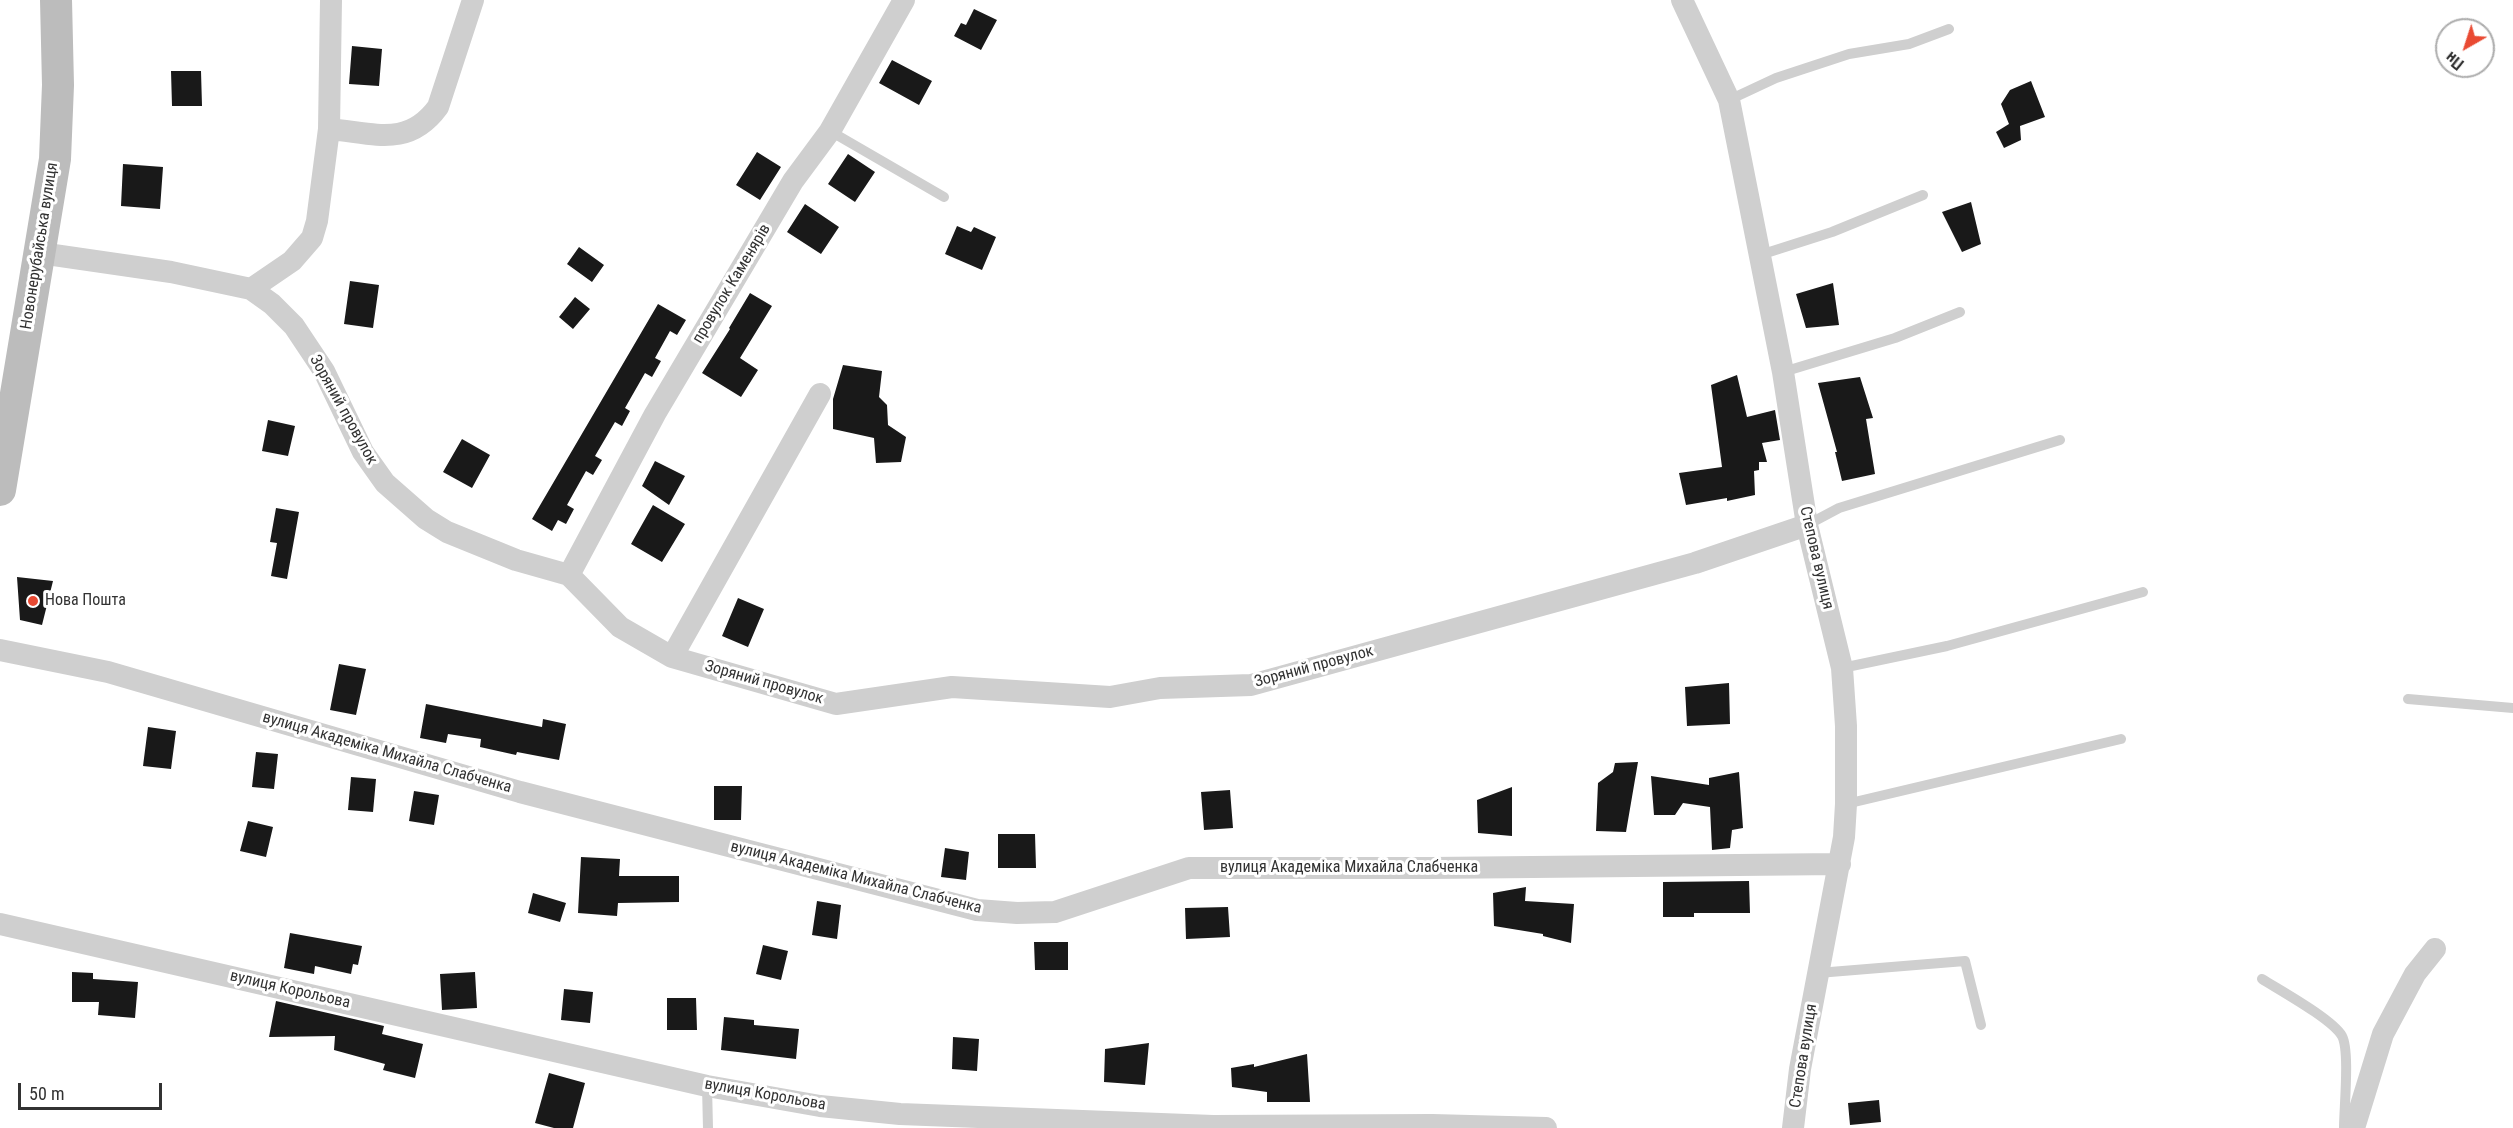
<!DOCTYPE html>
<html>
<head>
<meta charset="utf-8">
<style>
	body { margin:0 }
	#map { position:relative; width:2513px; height:1128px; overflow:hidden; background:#fff; font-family:"Roboto Condensed",sans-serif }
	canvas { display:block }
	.north { position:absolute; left:2435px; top:18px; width:60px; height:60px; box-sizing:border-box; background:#fff; border:2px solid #adadad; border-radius:50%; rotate:219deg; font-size:16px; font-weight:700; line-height:24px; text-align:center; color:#323232 }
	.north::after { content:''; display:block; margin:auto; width:21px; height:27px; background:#e94a33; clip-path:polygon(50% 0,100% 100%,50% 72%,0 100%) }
	.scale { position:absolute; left:18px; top:1083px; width:144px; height:27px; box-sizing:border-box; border:3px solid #323232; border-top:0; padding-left:8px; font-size:18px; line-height:21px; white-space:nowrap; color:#323232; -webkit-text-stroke:4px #fff; paint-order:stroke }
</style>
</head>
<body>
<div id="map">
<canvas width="2513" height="1128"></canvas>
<div class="north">Пн</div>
<div class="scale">50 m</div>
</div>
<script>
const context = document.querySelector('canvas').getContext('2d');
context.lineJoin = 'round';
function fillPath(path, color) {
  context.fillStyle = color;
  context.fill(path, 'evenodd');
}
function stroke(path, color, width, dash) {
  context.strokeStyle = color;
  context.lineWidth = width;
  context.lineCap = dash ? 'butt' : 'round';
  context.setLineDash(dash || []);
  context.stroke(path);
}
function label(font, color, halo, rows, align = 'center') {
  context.font = font + ' "Roboto Condensed",sans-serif';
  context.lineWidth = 6;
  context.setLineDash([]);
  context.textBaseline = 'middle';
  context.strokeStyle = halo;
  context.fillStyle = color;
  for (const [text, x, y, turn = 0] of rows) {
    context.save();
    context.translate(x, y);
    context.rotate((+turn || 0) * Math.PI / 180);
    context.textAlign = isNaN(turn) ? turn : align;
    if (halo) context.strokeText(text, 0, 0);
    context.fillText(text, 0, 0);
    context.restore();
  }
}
fillPath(new Path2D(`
	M974 9 997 20 981 50 954 36 961 23 966 25Z
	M352 46 382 49 379 86 349 84Z
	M892 60 932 81 919 105 879 83Z
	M171 71H201L202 106H172Z
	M2031 81 2045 117 2020 126 2021 140 2004 148 1996 132 2009 124 2001 104 2010 90Z
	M757 152 781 167 760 200 736 185Z
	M848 154 875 172 855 202 828 184Z
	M123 164 163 167 160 209 121 206Z
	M1971 202 1981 244 1962 252 1942 212Z
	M805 204 839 227 821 254 787 232Z
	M957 226 971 232 974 227 996 237 982 270 945 254Z
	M579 247 604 265 592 282 567 264Z
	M350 281 379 285 373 328 344 324Z
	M1833 283 1839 325 1806 328 1796 294Z
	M750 293 772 306 740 358 758 370 741 397 702 373 730 329 729 328Z
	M575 297 590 309 573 329 559 317Z
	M658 304 686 320 677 335 670 331 655 358 661 361 652 377 645 373 625 408 630 411 622 426 615 422 595 456 602 460 593 475 586 471 567 505 574 509 566 524 558 520 552 531 532 519Z
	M843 365 882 371 879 397 887 405 888 425 906 437 901 462 876 463 874 438 833 429V399Z
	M1737 375 1747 417 1775 410 1780 440 1762 443 1767 462H1759V470L1754 471 1755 495 1727 501V498L1686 505 1679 473 1722 467 1711 385Z
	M1860 377 1873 418 1866 419 1875 474 1842 481 1835 452H1837L1818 383Z
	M268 420 295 426 288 456 262 451Z
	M462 439 490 455 472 488 443 472Z
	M655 461 685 476 669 505 642 486Z
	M653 505 685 524 662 562 631 544Z
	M276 508 299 512 287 579 271 576 277 543 270 542Z
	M17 577 53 581 42 625 20 620Z
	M738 598 764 609 748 647 722 636Z
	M339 664 366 669 356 715 330 710Z
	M1729 683 1730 724 1687 726 1685 687Z
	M426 704 542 727 543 719 566 724 559 760 517 752 516 755 480 747 481 739 448 734 446 743 420 738Z
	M148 727 176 731 171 769 143 766Z
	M256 752 278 754 274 789 252 787Z
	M1638 762 1626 832 1596 831 1598 783 1613 772 1615 763Z
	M1739 772 1743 828 1732 830 1730 848 1712 850 1710 807 1683 803 1675 815H1654L1651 776 1709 785V778Z
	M351 777 376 779 373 812 348 810Z
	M714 786H742L741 820H714Z
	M1512 787V836L1478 833 1477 800Z
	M1230 790 1233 828 1204 830 1201 792Z
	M414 791 439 795 434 825 409 821Z
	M248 821 273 827 266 857 240 851Z
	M998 834H1035L1036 868H998Z
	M945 848 969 852 966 880 941 877Z
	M581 857 620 859 619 876H679V902L618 903 617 916 578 913Z
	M1749 881 1750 913H1694V917H1663V882Z
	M1526 887 1525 901 1574 904 1571 943 1543 936V934L1494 926 1493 893Z
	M533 893 566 903 560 922 528 913Z
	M817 901 841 905 837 939 812 935Z
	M1228 907 1230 937 1186 939 1185 908Z
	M290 933 362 946 358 965 353 964 351 974 315 966 314 974 284 968Z
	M1034 942H1068V970H1035Z
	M763 945 788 951 781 980 756 974Z
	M72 972 93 973V979L138 982 135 1018 98 1015 99 1002H72Z
	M475 972 477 1008 442 1010 440 974Z
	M564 989 593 992 590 1023 561 1020Z
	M667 998H696L697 1030H667Z
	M276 1001 384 1026 382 1034 423 1044 415 1078 383 1070 385 1064 334 1050 335 1036 269 1037Z
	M724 1017 754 1020V1025L799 1029 796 1059 721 1050Z
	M953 1037 979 1039 977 1071 952 1069Z
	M1149 1043 1145 1085 1104 1082 1105 1049Z
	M1307 1054 1310 1102H1267V1092L1232 1087 1231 1068 1254 1064V1067Z
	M549 1073 585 1083 573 1128H554L535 1123Z
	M1879 1100 1881 1122 1850 1125 1848 1103Z`), '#191919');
stroke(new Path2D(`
	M1729 100 1776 78 1849 54 1909 44 1949 29
	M830 131 944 197
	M1760 255 1832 232 1923 195
	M1783 372 1895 338 1960 312
	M1807 525 1839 508 2060 440
	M1842 668 1947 646 2143 592
	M2408 699 2513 708
	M1846 804 2121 739
	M1818 973 1965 961 1981 1025
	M2262 979C2281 991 2332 1019 2342 1036 2350 1051 2344 1108 2344 1128
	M707 1086 708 1128`), '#cfcfcf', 10);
stroke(new Path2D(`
	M1682 0 1729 100 1783 372 1807 525 1842 668 1846 726V804L1844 837 1800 1069 1793 1128
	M329 129C374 133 408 148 438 107L473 0
	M40 253 171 272 251 289 272 304 294 326 324 371 363 452 385 483 426 519 447 532 516 560 569 575 620 627 672 657 836 704 952 687 1110 697 1160 688 1251 685 1695 563 1807 525
	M251 289 292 261 312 238 317 221 329 129 331 0
	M569 575 655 414 793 181 830 131 904 0
	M0 650 108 672 520 792 977 910 1017 913 1055 912 1189 868H1430L1840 864
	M672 657 820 394
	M0 924 707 1086 820 1106 900 1114 1213 1126 1432 1125 1546 1128
	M2354 1128 2383 1034 2415 974 2435 949`), '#cfcfcf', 22);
stroke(new Path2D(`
	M0 490 55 159 58 85 56 0`), '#bcbcbc', 32);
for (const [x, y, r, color] of [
	[33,601,6,"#e94a33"]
]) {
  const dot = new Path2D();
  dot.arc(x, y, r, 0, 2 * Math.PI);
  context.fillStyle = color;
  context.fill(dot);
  stroke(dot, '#fff', 2);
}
label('16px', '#323232', '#fff', [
	["Новонерубайська вулиця",40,246,-81],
	["провулок Каменярів",732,284,-59],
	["Зоряний провулок",343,410,61],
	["Степова вулиця",1816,558,77],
	["Зоряний провулок",1314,667,-15],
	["Зоряний провулок",764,683,16],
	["вулиця Академіка Михайла Слабченка",387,753,16],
	["вулиця Академіка Михайла Слабченка",1349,868],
	["вулиця Академіка Михайла Слабченка",856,878,14],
	["вулиця Корольова",290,990,13],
	["Степова вулиця",1804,1056,-81],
	["вулиця Корольова",765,1095,10]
]);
label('16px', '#323232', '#fff', [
	["Нова Пошта",45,601]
], 'left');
</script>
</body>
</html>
